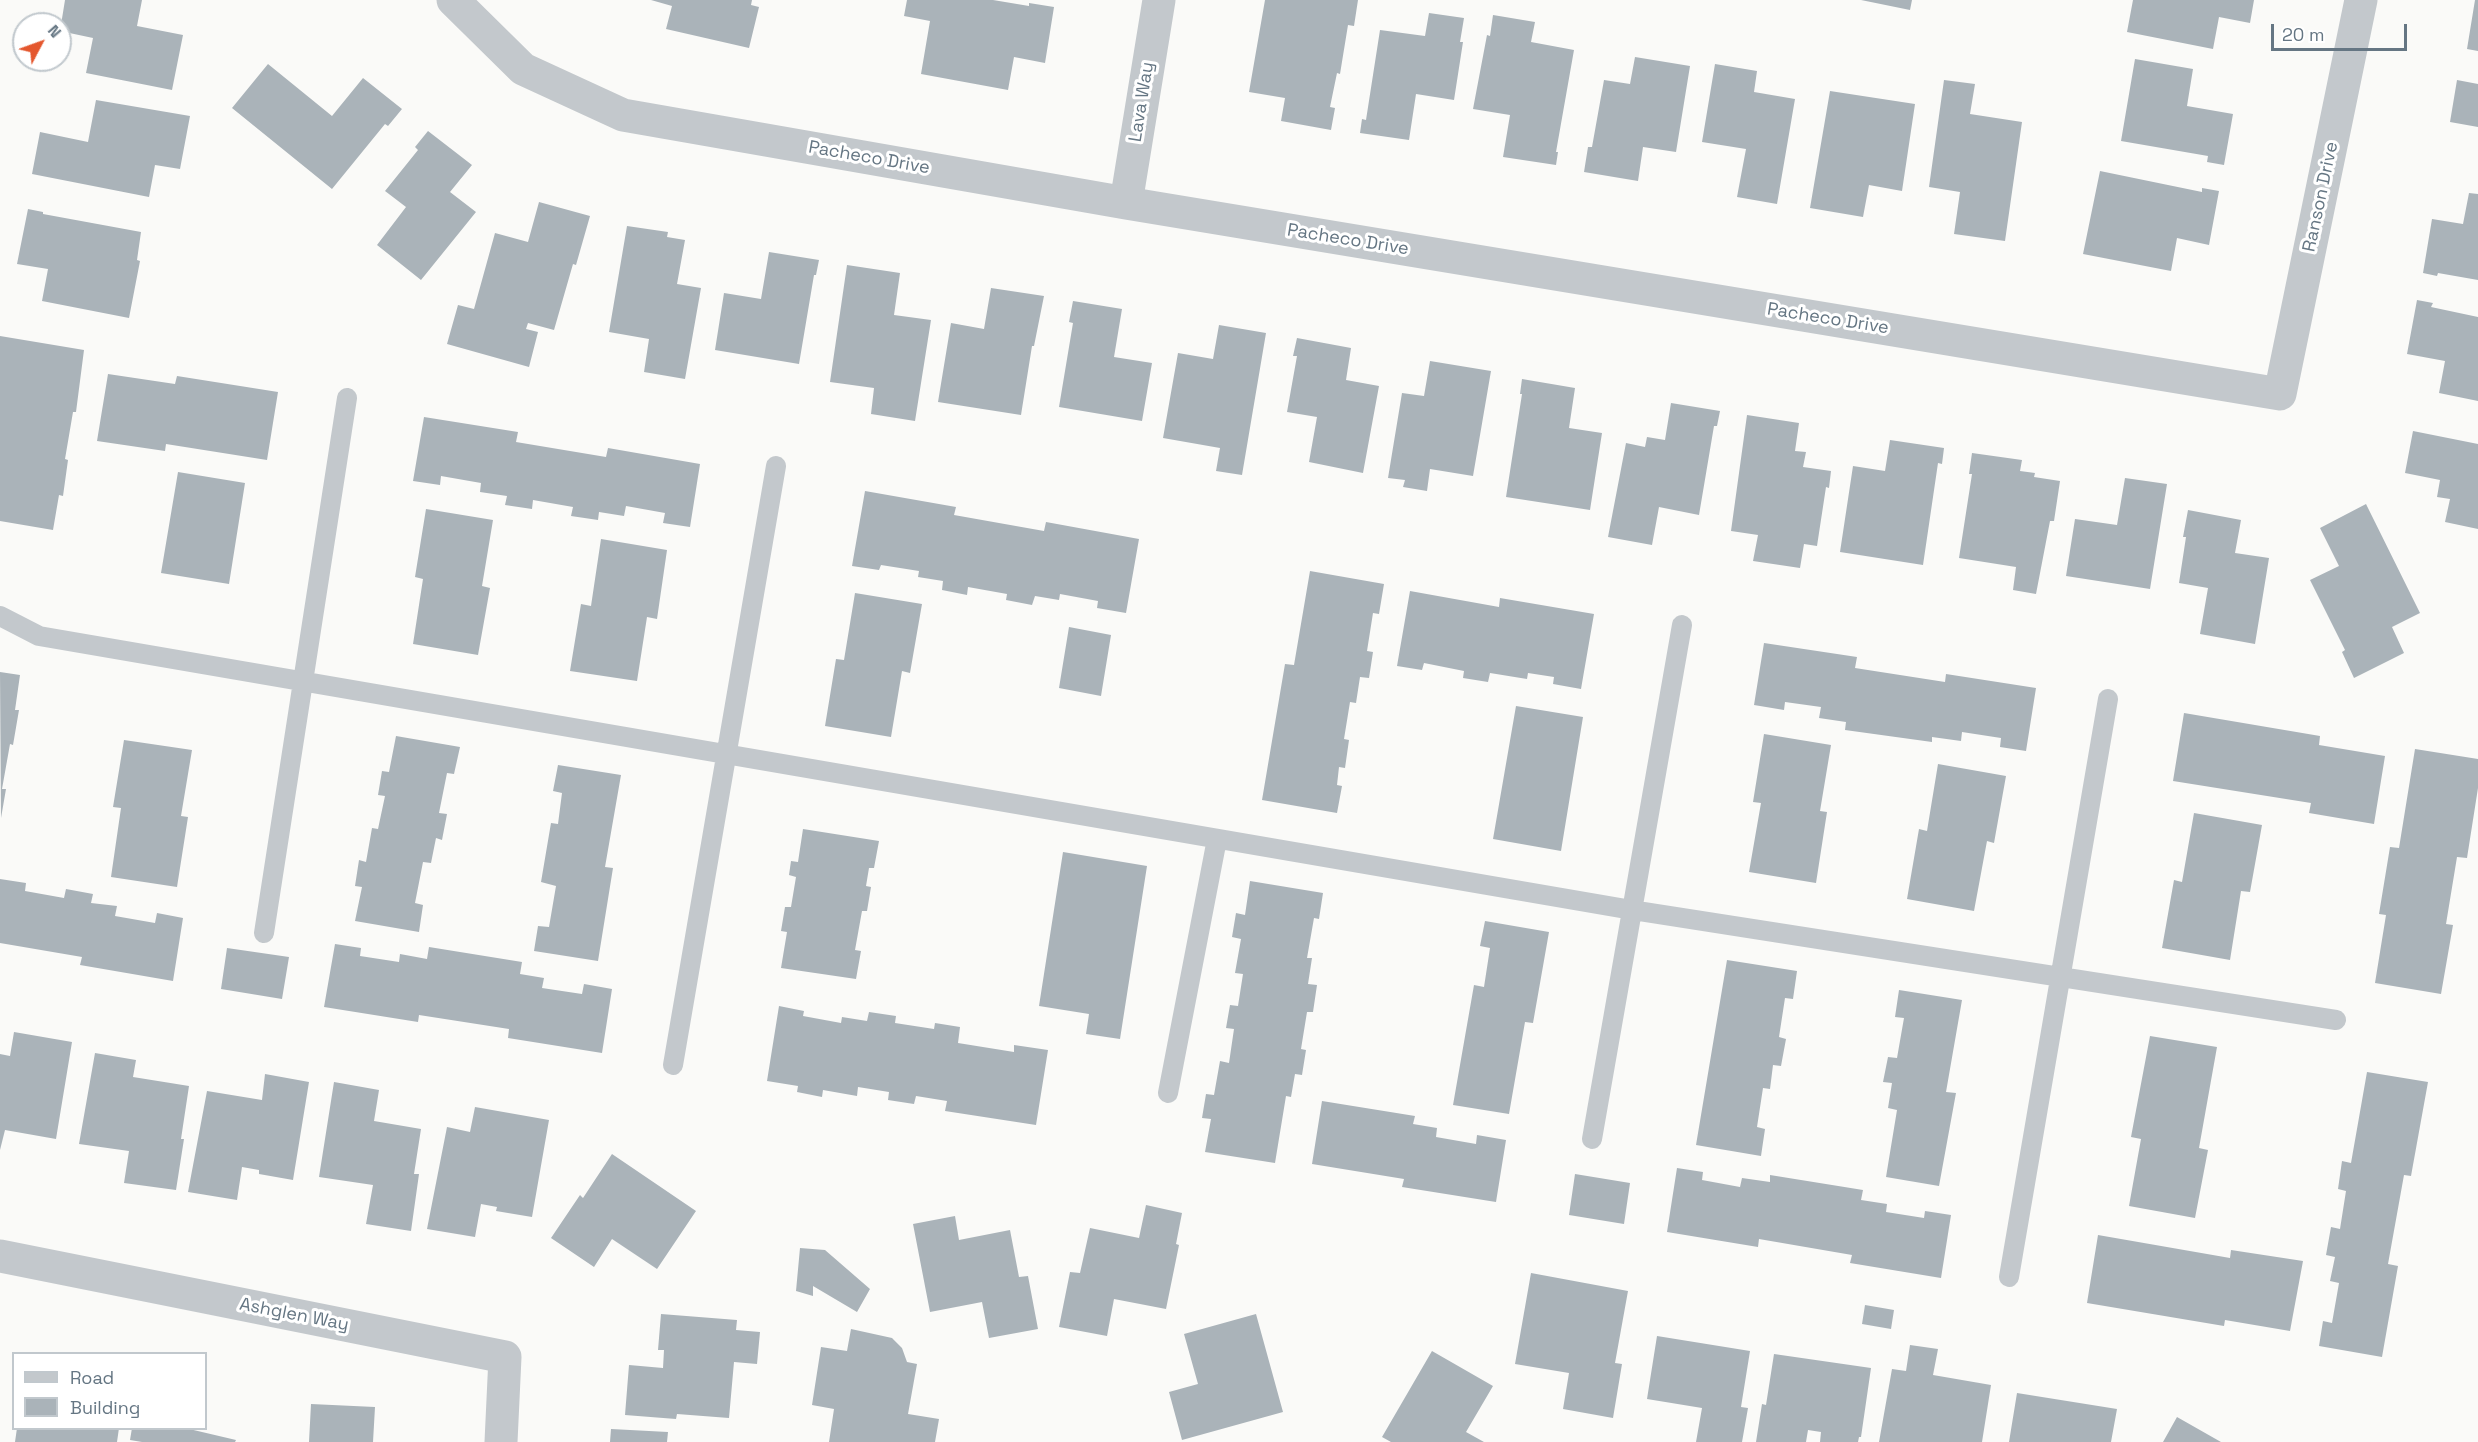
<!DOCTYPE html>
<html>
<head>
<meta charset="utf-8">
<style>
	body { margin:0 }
	#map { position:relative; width:2478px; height:1442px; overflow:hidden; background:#fafaf8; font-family:"Space Grotesk",sans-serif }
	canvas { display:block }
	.legend { position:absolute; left:12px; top:1352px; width:195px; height:78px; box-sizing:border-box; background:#fff; border:2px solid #c1c8cd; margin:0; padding:8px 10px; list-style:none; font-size:18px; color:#657683 }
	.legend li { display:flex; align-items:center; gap:12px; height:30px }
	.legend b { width:30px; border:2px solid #c1c8cd }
	.north { position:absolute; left:12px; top:12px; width:60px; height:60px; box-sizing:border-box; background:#fff; border:2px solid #c1c8cd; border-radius:50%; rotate:49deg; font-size:16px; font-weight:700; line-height:24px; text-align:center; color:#657683 }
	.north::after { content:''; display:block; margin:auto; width:21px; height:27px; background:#e4572e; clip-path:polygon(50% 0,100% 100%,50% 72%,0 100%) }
	.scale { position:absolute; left:2271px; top:24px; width:136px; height:27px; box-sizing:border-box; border:3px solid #657683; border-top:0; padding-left:8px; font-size:18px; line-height:21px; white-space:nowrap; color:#657683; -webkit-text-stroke:4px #fff; paint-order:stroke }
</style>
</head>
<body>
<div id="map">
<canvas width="2478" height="1442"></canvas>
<ul class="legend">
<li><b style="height:8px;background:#c3c8cc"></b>Road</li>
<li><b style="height:16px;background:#aab3b9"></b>Building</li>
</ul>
<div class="north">N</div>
<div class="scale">20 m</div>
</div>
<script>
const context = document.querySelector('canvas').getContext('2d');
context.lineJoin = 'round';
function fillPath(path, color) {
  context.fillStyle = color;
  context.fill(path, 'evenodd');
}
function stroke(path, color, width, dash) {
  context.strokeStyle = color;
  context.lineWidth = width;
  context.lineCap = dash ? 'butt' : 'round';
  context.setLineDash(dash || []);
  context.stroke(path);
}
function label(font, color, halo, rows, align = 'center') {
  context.font = font + ' "Space Grotesk",sans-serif';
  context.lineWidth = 6;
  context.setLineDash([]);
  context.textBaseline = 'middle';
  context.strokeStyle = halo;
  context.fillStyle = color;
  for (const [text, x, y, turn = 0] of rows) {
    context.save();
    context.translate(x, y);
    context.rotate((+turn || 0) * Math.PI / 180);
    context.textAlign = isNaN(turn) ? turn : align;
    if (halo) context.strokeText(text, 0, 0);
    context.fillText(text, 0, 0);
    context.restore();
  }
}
fillPath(new Path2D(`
	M65 0H142L137 26 183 35 172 90 86 73 93 38 60 31Z
	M651 0H752L751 5 759 7 749 48 666 29 672 6Z
	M907 0H993L1029 6V3L1054 7 1045 63 1014 57 1008 90 921 74 930 21 904 16Z
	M1265 0H1358L1354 26 1348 25 1340 74 1337 73 1330 107 1335 108 1331 130 1281 121 1285 98 1249 92Z
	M1861 0H1912L1910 10Z
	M2133 0H2254L2250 23 2219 17 2213 49 2127 32Z
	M2475 0H2478V51L2467 49Z
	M1429 13 1464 18 1460 42H1463L1454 100 1416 94 1409 140 1360 133 1362 119 1366 120 1380 30 1425 36Z
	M1493 15 1535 22 1531 42 1574 50 1556 152H1558L1556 165 1503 157 1510 115 1473 109 1487 35 1490 36Z
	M1635 57 1690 66 1676 152 1643 147 1638 181 1584 172 1588 147H1592L1604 80 1630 84Z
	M2135 59 2193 69 2187 106 2233 114 2224 165 2207 162 2208 156 2121 141Z
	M268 64 332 116 363 78 402 109 388 126 385 124 332 189 232 108Z
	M1715 64 1757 71 1754 92 1795 99 1777 204 1737 197 1746 149 1702 142Z
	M1944 80 1975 84 1970 114 2022 122 2005 241 1954 234 1960 192 1929 187Z
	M2457 80 2478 84V127L2450 122Z
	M1830 91 1915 104 1902 191 1869 185 1863 217 1810 208Z
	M96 100 190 116 180 169 155 165 149 197 32 174 40 132 88 142Z
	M428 131 472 165 450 192 476 212 421 280 377 245 406 207 385 191 418 150 415 147Z
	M2100 171 2202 192V188L2219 191 2209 245 2177 238 2171 271 2083 254Z
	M2469 193 2478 194V280L2438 273 2437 276 2423 273 2432 219 2463 224Z
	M539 202 590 216 576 265 573 264 554 330 528 323 526 329 538 332 529 367 447 344 458 305 474 309 495 233 528 242Z
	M28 209 43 212V214L141 232 137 260 140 261 129 318 42 301 48 269 17 264Z
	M627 226 668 232 667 237 685 240 677 284 701 288 685 379 644 372 649 339 609 332Z
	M769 252 819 260 816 275H814L799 364 715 350 724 293 761 299Z
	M847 265 900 273 894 315 931 320 915 421 871 414 874 388 830 382Z
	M991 288 1044 296 1034 346H1032L1021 415 938 402 951 323 984 329Z
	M2417 300 2433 303 2431 307 2478 317V401L2439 393 2445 361 2407 354Z
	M1073 301 1122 309 1114 357 1152 363 1142 421 1059 407 1073 323 1069 322Z
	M1219 325 1266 333 1242 475 1216 471 1220 448 1163 438 1178 353 1213 359Z
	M0 336 84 350 76 412H73L65 459 68 460 63 496 59 495 53 530 0 521Z
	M1297 338 1351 348 1346 380 1379 386 1363 473 1309 462 1317 417 1287 412 1297 356H1293Z
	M1430 361 1491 371 1473 476 1430 469 1427 491 1403 487 1405 480 1388 478 1402 393 1424 396Z
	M108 374 175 384 177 376 278 392 267 460 166 444 165 451 97 441Z
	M1522 379 1575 388 1569 428 1602 433 1590 510 1506 497 1522 394H1520Z
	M1671 403 1720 411 1717 426H1714L1699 515 1659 507 1652 545 1608 537 1626 443 1645 447 1647 437 1665 440Z
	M1747 415 1799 423 1795 451 1806 452 1803 467 1831 471 1829 488 1826 487 1817 546 1804 544 1800 568 1753 561 1758 535 1731 531Z
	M424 417 518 432 516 442 606 457 608 448 700 464 690 527 663 523 665 513 626 506 624 516 599 512 598 520 571 516 573 507 533 500 532 509 505 505 507 496 480 492 481 483 441 476 440 485 413 481Z
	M2413 431 2478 444V529L2445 522 2450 499 2437 497 2440 480 2405 473Z
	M1890 440 1944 448 1942 464 1938 463 1923 565 1840 552 1853 466 1885 471Z
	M1972 453 2022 460 2020 471 2035 473 2034 477 2060 481 2054 521H2050L2036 594 2013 590 2016 567 1959 558 1972 474H1969Z
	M178 472 245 483 229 584 161 573Z
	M2125 478 2167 484 2150 589 2066 576 2075 519 2117 525Z
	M865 491 956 507 954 515 1044 531 1046 522 1139 539 1126 613 1097 608 1098 601 1060 594 1059 600 1035 596 1032 605 1006 600 1007 594 968 587 967 595 942 590 943 581 918 577 919 571 881 565 879 570 852 566Z
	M2366 504 2420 613 2392 627 2404 653 2354 678 2342 652 2345 650 2310 580 2339 566 2320 528Z
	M426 509 493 520 482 586 490 588 478 655 413 644 423 579 415 577Z
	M2188 510 2241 520 2235 553 2269 558 2255 644 2200 634 2208 588 2179 583 2186 537H2183Z
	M601 539 667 550 657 619 647 617 637 681 570 671 581 604 591 606Z
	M1310 571 1384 584 1379 614 1373 613 1367 651 1373 652 1369 678 1360 677 1356 703 1350 702 1344 739 1349 740 1345 768 1339 767 1337 785 1342 786 1337 813 1262 800 1285 664 1294 665Z
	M1410 591 1499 607 1500 598 1594 614 1581 689 1553 684 1554 677 1528 673 1527 679 1490 673 1488 682 1463 678 1464 671 1424 663 1422 670 1397 666Z
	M855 593 922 604 910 673 902 671 891 737 825 726 836 659 844 660Z
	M1069 627 1111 635 1101 696 1059 688Z
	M1764 643 1857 657 1855 668 1945 682 1946 674 2036 688 2026 751 2000 747 2001 738 1962 732 1961 741 1932 737V742L1845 730 1846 722 1819 718 1821 707 1785 702 1784 710 1754 705Z
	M0 672 20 675 15 710H19L13 745 10 744 2 789H6L1 818Z
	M1516 706 1583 717 1561 851 1493 839Z
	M2184 713 2320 736 2319 745 2385 756 2374 824 2309 813 2311 803 2173 781Z
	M1764 734 1831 745 1820 811 1827 812 1816 883 1749 872 1761 803 1753 802Z
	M396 736 460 747 454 774 447 773 439 813 447 814 442 840 436 838 431 863 423 862 415 903 423 905 419 932 355 921 362 887 355 886 359 860 366 862 372 828 378 829 385 796 378 795 382 771 389 772Z
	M124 740 192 750 181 816 188 817 177 887 111 877 121 808 113 807Z
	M2415 749 2478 759V788L2467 858 2457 857 2446 924 2453 925 2441 994 2375 983 2386 915 2379 914 2390 847 2399 848Z
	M1938 764 2006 776 1994 843 1987 841 1974 911 1907 899 1919 829 1927 831Z
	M558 765 621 775 605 867 613 868 598 961 534 951 538 926 549 927 556 886 541 882 551 823 558 824 562 793 553 791Z
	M2194 813 2262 825 2250 892 2241 891 2230 960 2162 948 2174 880 2182 882Z
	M803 829 879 841 874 868H869L866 886 871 887 867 911H862L855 950 861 951 856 979 781 968 787 932 781 931 785 907H791L796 877 789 875 791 861 798 862Z
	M1063 852 1147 866 1120 1039 1086 1034 1089 1014 1039 1006Z
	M0 879 26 883 25 891 64 898 66 889 93 894 91 903 117 906 115 916 155 923 157 913 183 918 173 981 80 965 82 957 0 943Z
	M1250 881 1323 893 1319 919 1314 918 1307 958H1312L1308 984 1317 985 1313 1012H1307L1301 1049 1306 1050 1302 1075 1295 1074 1291 1097 1286 1096 1275 1163 1205 1152 1211 1119 1202 1118 1206 1094 1214 1095 1220 1061 1229 1063 1234 1029 1226 1028 1230 1005 1238 1006 1243 974 1235 973 1241 939 1232 937 1236 913 1245 915Z
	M1485 921 1549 932 1533 1023 1525 1022 1509 1114 1453 1105 1474 985 1484 987 1490 948 1480 946Z
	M335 944 361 948 360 956 399 962 400 954 427 959 429 947 522 962 520 974 544 978 542 988 582 994 584 984 612 989 602 1053 508 1038 509 1029 419 1015 418 1022 324 1007Z
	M227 948 289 957 282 999 221 989Z
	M1727 960 1797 971 1793 999 1785 998 1779 1037 1786 1039 1781 1066 1773 1065 1770 1089 1763 1088 1757 1127 1765 1129 1761 1156 1696 1145Z
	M1899 990 1962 1000 1946 1092 1956 1093 1939 1186 1886 1177 1897 1110 1888 1108 1892 1083 1883 1082 1888 1057 1897 1058 1904 1018 1895 1017Z
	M779 1006 804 1011 803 1016 841 1023 842 1017 867 1021 869 1012 896 1016 895 1023 934 1029 935 1023 960 1027 958 1043 1014 1052V1045L1048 1050 1036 1125 945 1111 947 1101 916 1096 914 1104 888 1100 889 1092 858 1087 857 1096 823 1090 822 1097 797 1092 798 1086 767 1081Z
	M14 1032 72 1042 56 1139 5 1130 0 1150V1054L10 1056Z
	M2150 1036 2217 1047 2199 1148 2208 1150 2195 1218 2129 1206 2141 1139 2131 1137Z
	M95 1053 136 1060 133 1077 189 1086 181 1139H184L176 1190 124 1183 129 1151 79 1144Z
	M2367 1072 2428 1082 2411 1176 2404 1175 2388 1264 2398 1266 2382 1357 2319 1346 2323 1321 2332 1323 2339 1283 2330 1281 2335 1257 2326 1255 2331 1227 2340 1229 2346 1191 2338 1189 2342 1161 2351 1163Z
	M265 1074 309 1082 293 1180 259 1174V1170L242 1167 237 1200 188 1192 207 1091 262 1100Z
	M334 1082 379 1090 374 1121 421 1129 414 1174H419L411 1231 366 1224 373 1185 319 1177Z
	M1322 1101 1415 1116 1413 1124 1437 1128 1436 1137 1476 1144 1477 1135 1506 1140 1496 1202 1402 1187 1404 1179 1312 1164Z
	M475 1107 549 1120 532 1217 496 1211 497 1207 481 1204 475 1237 427 1229 447 1127 470 1132Z
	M612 1154 696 1211 657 1269 612 1239 594 1267 551 1238 580 1195 583 1198Z
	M1677 1168 1703 1172 1702 1180 1740 1187 1742 1178 1770 1182V1175L1863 1190 1861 1200 1887 1204 1886 1212 1924 1218 1925 1211 1951 1215 1941 1278 1850 1263 1852 1255 1759 1239 1758 1247 1667 1232Z
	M1575 1174 1630 1183 1624 1224 1569 1215Z
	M1146 1205 1182 1213 1176 1244 1179 1245 1166 1309 1114 1299 1107 1336 1059 1327 1070 1272 1080 1273 1090 1228 1139 1238Z
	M955 1216 959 1240 1010 1230 1019 1277 1028 1276 1038 1329 989 1338 982 1302 930 1312 913 1224Z
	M2098 1235 2230 1258 2231 1250 2303 1261 2290 1331 2225 1320 2224 1326 2087 1303Z
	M800 1248 825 1250 870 1289 857 1312 813 1286V1296L796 1291Z
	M1531 1273 1628 1291 1615 1363 1622 1364 1613 1418 1563 1409 1569 1373 1515 1364Z
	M1865 1305 1894 1310 1891 1329 1862 1324Z
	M661 1314 737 1320 736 1330 760 1332 757 1364 734 1362 729 1418 677 1414 676 1419 625 1415 629 1365 663 1368 664 1350H658Z
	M1256 1314 1283 1412 1182 1440 1169 1392 1198 1384 1184 1334Z
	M851 1329 892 1338 902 1348 907 1362 917 1364 908 1414 939 1419 935 1442H829L834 1409 812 1405 821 1347 847 1351Z
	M1657 1336 1750 1351 1741 1407 1748 1408 1742 1442H1696L1702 1408 1647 1399Z
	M1910 1345 1938 1349 1933 1375 1991 1385 1982 1442H1879L1892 1369 1906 1371Z
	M1432 1351 1493 1386 1466 1432 1484 1442H1391L1382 1437Z
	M1774 1354 1871 1368 1861 1437H1859L1858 1442H1820L1821 1432 1808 1430 1806 1442H1756L1762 1404 1766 1405Z
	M2017 1393 2117 1409 2111 1442H2009Z
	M311 1404 375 1407 373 1442H309Z
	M2177 1417 2221 1442H2163Z
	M17 1428H119L117 1442H15Z
	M132 1428H185L236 1440 235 1442H142L130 1440Z
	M611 1429 668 1432 667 1442H610Z`), '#aab3b9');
stroke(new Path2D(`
	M0 616 39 636 1632 910 2336 1020
	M264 933 347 398
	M673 1065 776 466
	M1168 1093 1217 839
	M1592 1139 1682 625
	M2009 1277 2108 699`), '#c3c8cc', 20);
stroke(new Path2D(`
	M453 0 523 69 623 115 1126 203 2280 394 2361 0
	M1126 203 1159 0
	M0 1256 505 1357 501 1442`), '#c3c8cc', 33);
label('18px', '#657683', '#fff', [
	["Lava Way",1142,102,-81],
	["Pacheco Drive",869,158,10],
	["Ranson Drive",2321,197,-78],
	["Pacheco Drive",1348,240,9],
	["Pacheco Drive",1828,319,9],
	["Ashglen Way",294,1315,11]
]);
</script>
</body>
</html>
